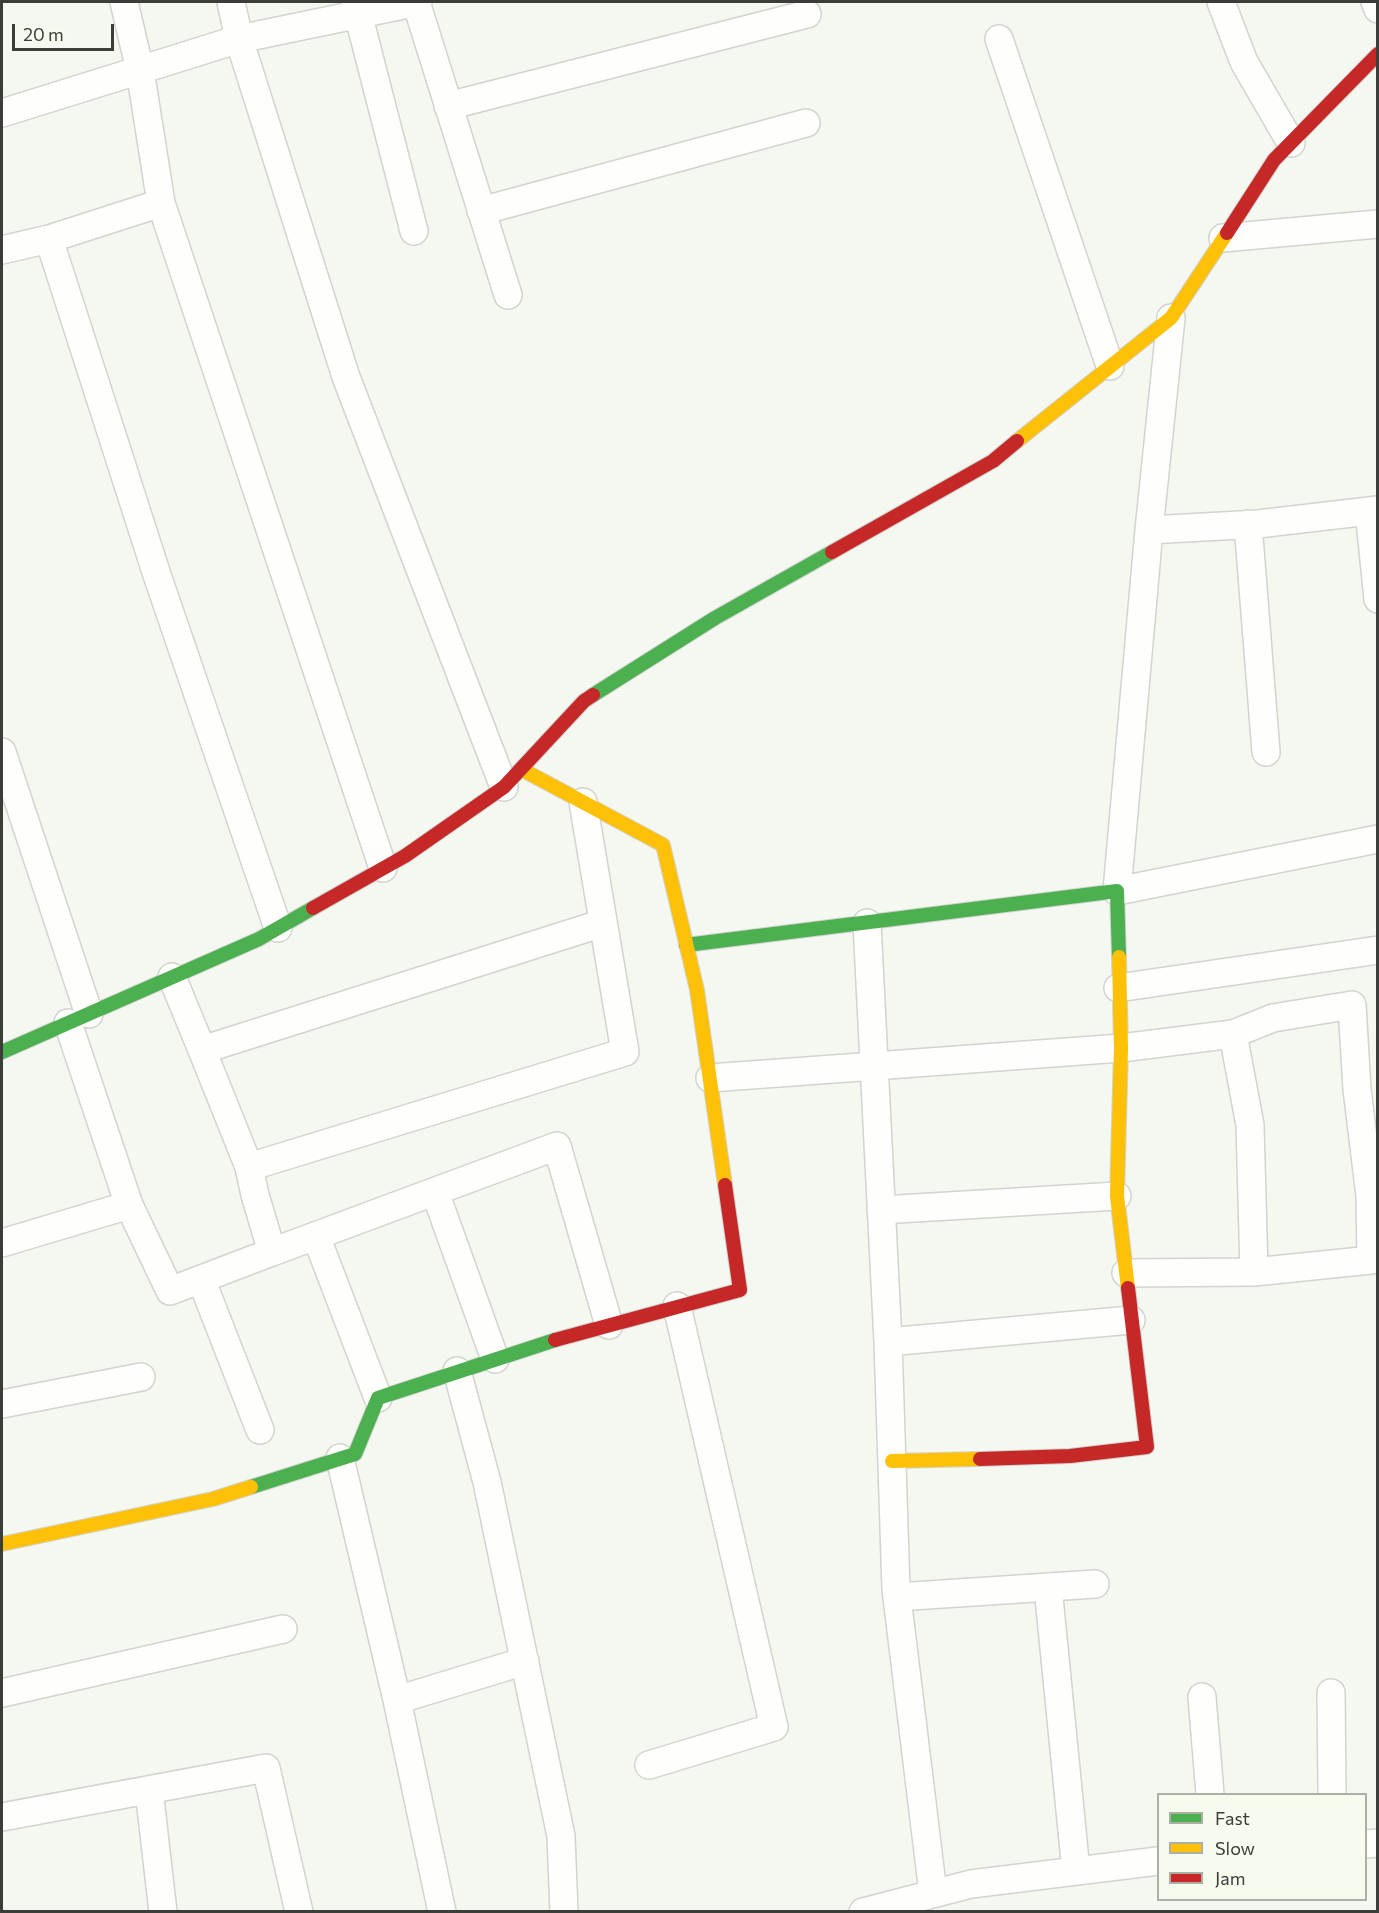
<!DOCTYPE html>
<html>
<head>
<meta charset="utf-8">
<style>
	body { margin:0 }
	#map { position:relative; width:1379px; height:1913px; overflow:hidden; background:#f5f8f1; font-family:Commissioner,sans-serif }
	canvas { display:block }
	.frame { position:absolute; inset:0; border:3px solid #3a3d38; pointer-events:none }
	.legend { position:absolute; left:1157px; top:1793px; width:210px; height:108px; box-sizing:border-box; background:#f6fbee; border:2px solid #abafa5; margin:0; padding:8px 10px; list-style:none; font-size:18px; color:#3a3d38 }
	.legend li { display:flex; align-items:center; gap:12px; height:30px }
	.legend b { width:30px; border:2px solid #abafa5 }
	.scale { position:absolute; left:12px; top:24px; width:102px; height:27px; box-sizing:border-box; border:3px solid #3a3d38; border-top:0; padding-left:8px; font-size:18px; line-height:21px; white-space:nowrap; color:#3a3d38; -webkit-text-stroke:4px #f6fbee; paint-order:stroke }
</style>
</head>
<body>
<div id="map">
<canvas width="1379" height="1913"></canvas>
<div class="frame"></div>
<ul class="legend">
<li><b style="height:8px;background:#4caf50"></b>Fast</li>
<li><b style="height:8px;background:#ffc107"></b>Slow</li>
<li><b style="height:8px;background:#c62828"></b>Jam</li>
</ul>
<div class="scale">20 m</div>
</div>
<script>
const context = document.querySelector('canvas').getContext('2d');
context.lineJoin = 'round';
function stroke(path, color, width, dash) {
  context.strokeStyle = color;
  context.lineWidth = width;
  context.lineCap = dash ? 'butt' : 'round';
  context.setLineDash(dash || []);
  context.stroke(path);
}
const street = new Path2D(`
	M231 2 239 39 346 377 504 787
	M355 2 414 231
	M416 2 508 295
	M1221 2 1244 62 1291 143
	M1375 2 1378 9
	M999 39 1110 366
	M448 106 807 14
	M2 113 140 70 124 2
	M481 211 806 123
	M1223 238 1378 224
	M49 239 157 575 278 928
	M2 250 49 239 161 203
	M1171 318 1149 530 1117 891 1378 839
	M1369 511 1378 599
	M1248 524 1266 752
	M1149 530 1258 524 1378 510
	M2 752 89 1014
	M383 868 161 203 140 70 239 39 418 2
	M867 923 888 1342 896 1589 933 1893
	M172 977 202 1050
	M1118 988 1378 950
	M68 1023 129 1205
	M710 1078 1121 1048 1233 1034 1250 1125 1254 1272
	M249 1167 625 1052 583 802
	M435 1192 495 1359
	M881 1210 1117 1196
	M316 1236 378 1398
	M2 1243 129 1205 170 1291 272 1252 255 1195 249 1167 202 1050 603 923
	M272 1252 557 1146 609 1325
	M1126 1273 1254 1272 1371 1260 1370 1196 1357 1089 1352 1005 1273 1018 1233 1034
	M201 1279 260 1430
	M888 1342 1131 1320
	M457 1371 487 1482 561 1836 564 1912
	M2 1404 141 1377
	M340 1458 397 1700 525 1661
	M1048 1587 1076 1871
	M897 1597 1095 1584
	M2 1693 283 1629
	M1331 1693 1332 1794
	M1202 1697 1210 1794
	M397 1700 442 1912
	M649 1765 774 1727 677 1306
	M149 1790 163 1912
	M2 1817 266 1768 299 1912
	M1366 1844 1378 1843
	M863 1912 971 1884 1158 1861`);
const fast = new Path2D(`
	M593 695 715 618 832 552
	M686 945 1117 891 1119 957
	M2 1052 259 939 313 908
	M251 1487 355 1454 378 1398 555 1340`);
const slow = new Path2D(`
	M1017 441 1171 318 1227 233
	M521 769 663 845 697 990 725 1185
	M1119 957 1121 1048 1117 1196 1128 1288
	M892 1461 980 1459
	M2 1544 213 1499 251 1487`);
const jam = new Path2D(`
	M1227 233 1274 160 1378 54
	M832 552 993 461 1017 441
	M313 908 405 856 504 787 584 701 593 695
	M555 1340 740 1290 725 1185
	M980 1459 1070 1456 1147 1447 1128 1288`);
stroke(street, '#d1d4cf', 30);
stroke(fast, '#d1d4cf', 16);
stroke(slow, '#d1d4cf', 16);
stroke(jam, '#d1d4cf', 16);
stroke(street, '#fefefd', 27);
stroke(fast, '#4caf50', 14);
stroke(slow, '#ffc107', 14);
stroke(jam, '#c62828', 14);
</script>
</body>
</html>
